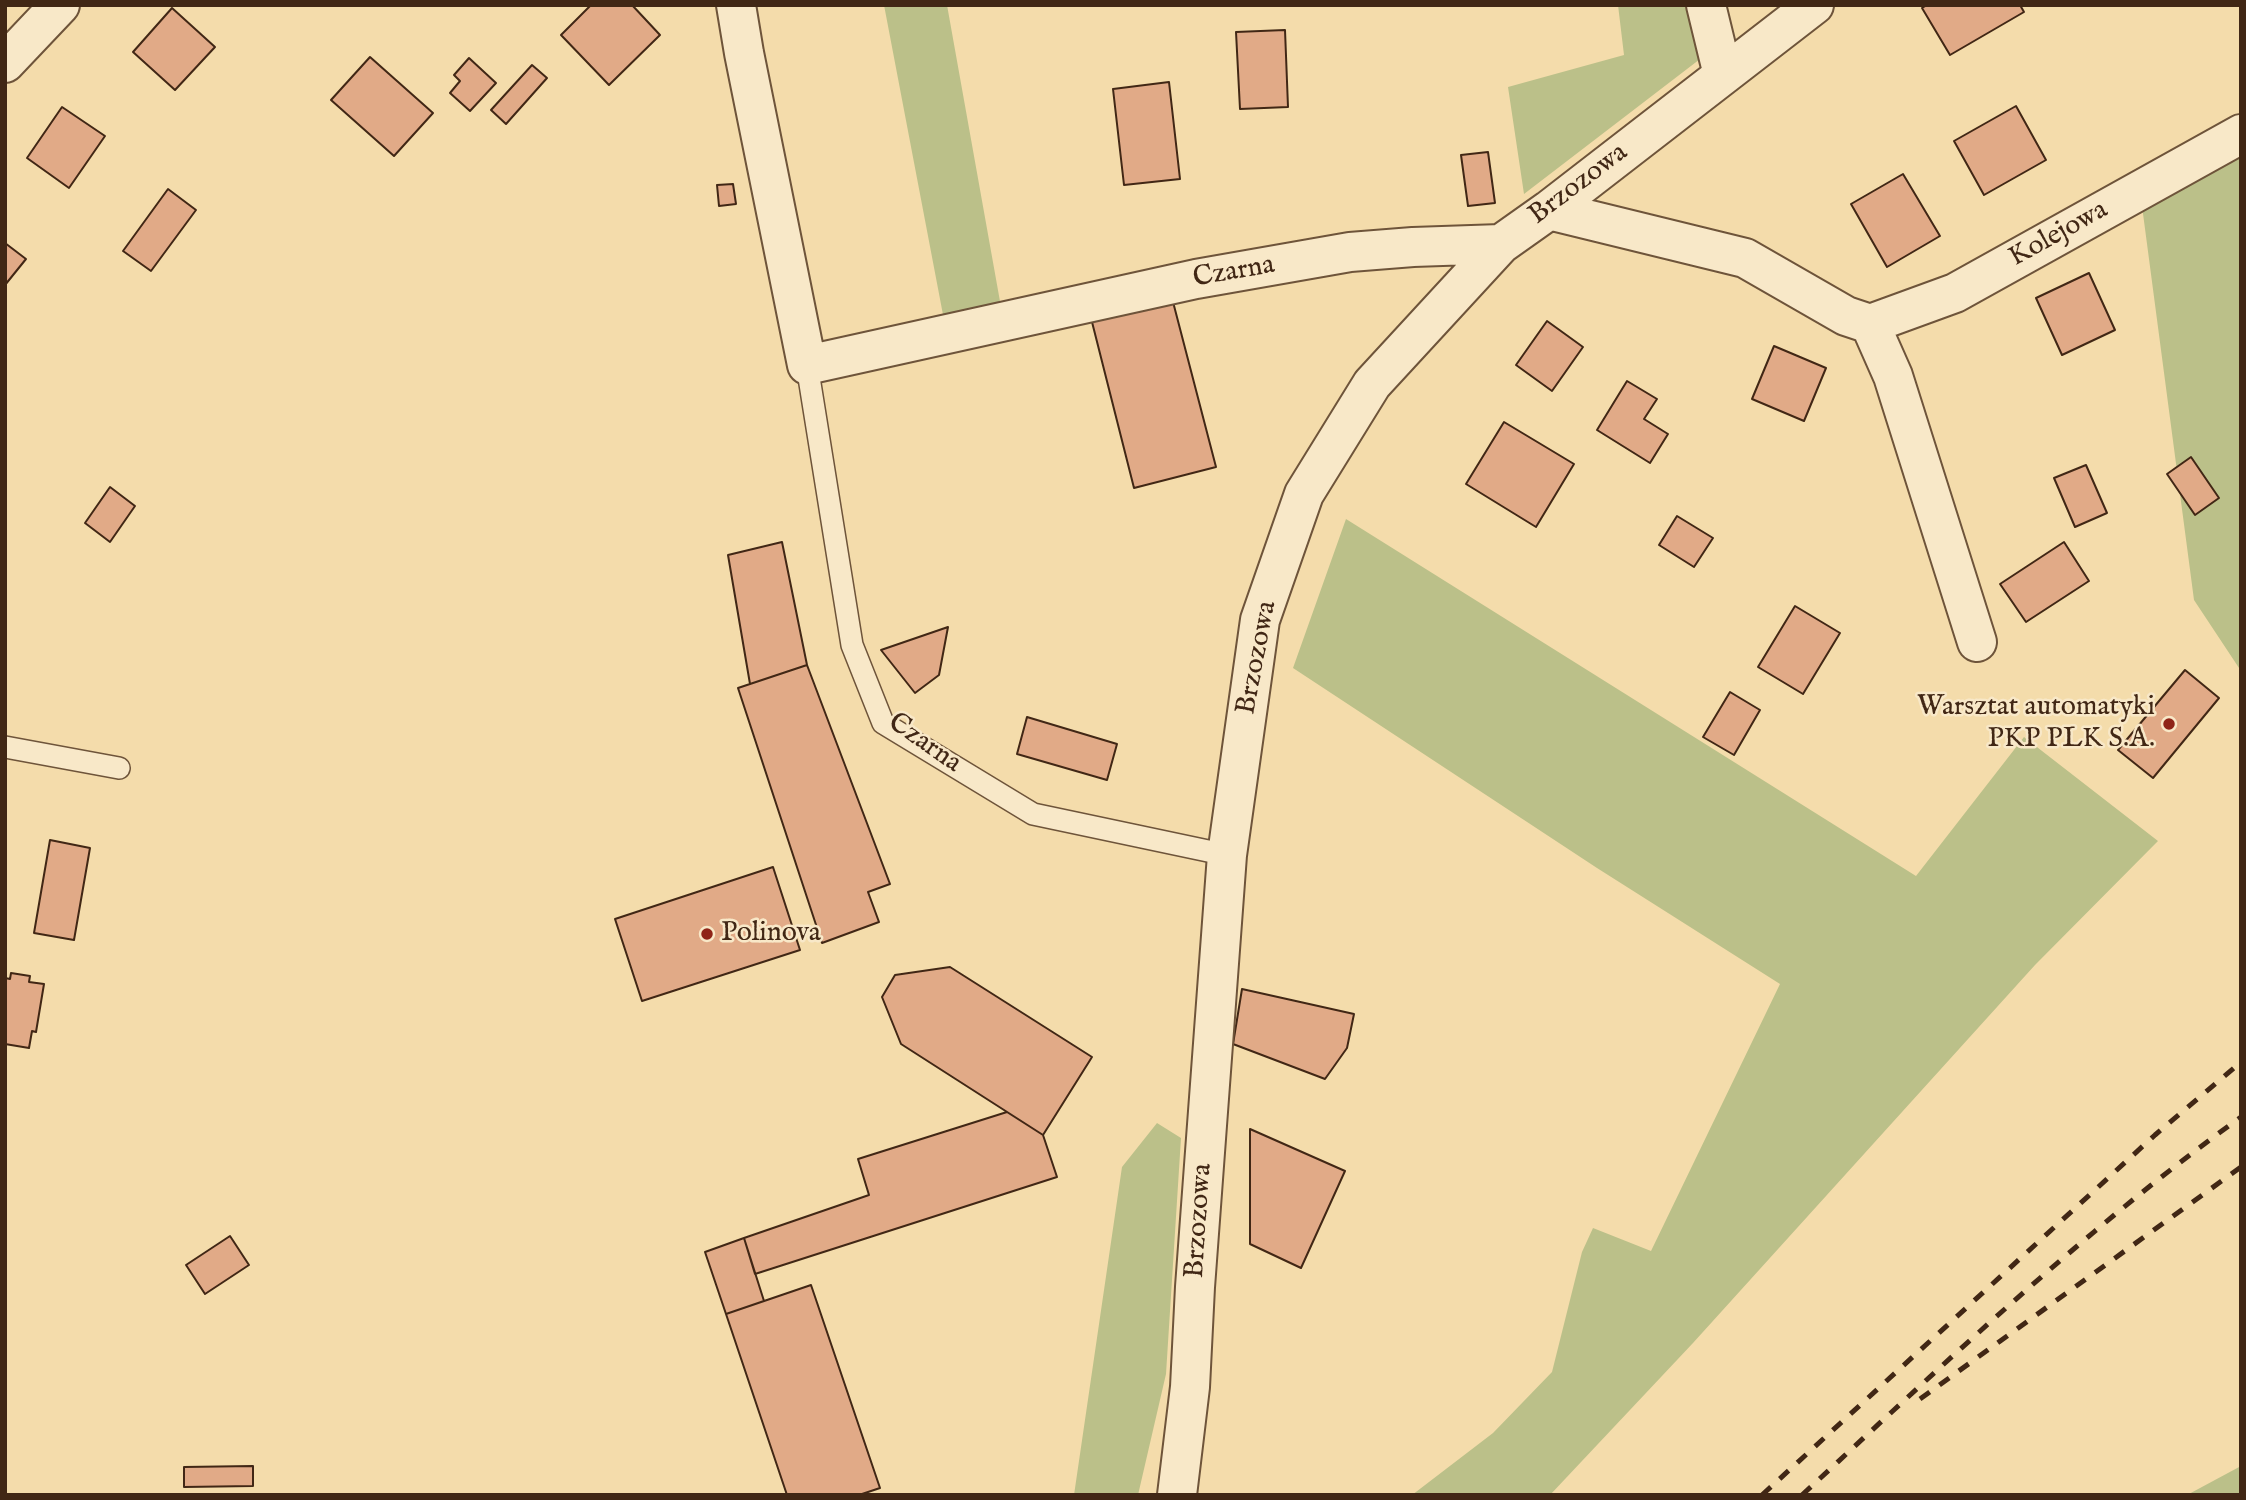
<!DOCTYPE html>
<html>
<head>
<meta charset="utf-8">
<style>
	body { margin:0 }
	#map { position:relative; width:2246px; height:1500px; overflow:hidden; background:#f4dcab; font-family:"IM FELL English",serif }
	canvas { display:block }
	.frame { position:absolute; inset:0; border:7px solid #412715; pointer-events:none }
</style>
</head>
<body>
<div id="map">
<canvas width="2246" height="1500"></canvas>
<div class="frame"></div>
</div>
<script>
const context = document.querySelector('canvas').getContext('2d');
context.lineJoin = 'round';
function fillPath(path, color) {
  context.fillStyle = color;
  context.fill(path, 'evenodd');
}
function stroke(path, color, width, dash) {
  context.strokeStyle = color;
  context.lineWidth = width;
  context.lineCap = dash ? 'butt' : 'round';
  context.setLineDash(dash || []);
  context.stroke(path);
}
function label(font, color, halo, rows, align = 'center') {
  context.font = font + ' "IM FELL English",serif';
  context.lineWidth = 5;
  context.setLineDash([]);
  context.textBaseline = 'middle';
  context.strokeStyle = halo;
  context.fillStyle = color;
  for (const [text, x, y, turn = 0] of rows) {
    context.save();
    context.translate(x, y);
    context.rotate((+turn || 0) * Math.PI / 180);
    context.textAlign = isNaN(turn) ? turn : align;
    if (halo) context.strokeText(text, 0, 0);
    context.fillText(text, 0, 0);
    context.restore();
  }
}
fillPath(new Path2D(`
	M884 5H947L1001 307 944 320Z
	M1618 5H1691L1704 56 1524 194 1508 87 1624 55Z
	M2241 154V671L2194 600 2142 206Z
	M1346 519 1916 876 2024 737 2158 841 2035 965 1693 1343 1550 1495H1412L1493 1433 1552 1372 1582 1252 1593 1228 1651 1251 1780 984 1597 868 1293 668Z
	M1157 1123 1181 1138 1166 1374 1138 1495H1074L1122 1167Z
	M2241 1466V1495H2187Z`), '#bbc089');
const building = new Path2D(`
	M591 5H632L660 35 609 85 561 35Z
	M1927 5H2020L2024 12 1950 55 1922 8Z
	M172 8 215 47 175 90 133 52Z
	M1285 30 1288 107 1240 109 1236 32Z
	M370 57 433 113 394 156 331 100Z
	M469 58 496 83 470 111 450 93 460 81 454 75Z
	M532 65 547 78 506 124 491 110Z
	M1169 82 1180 179 1124 185 1113 89Z
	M2016 106 2046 160 1984 195 1954 141Z
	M62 107 105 136 69 188 27 158Z
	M1488 152 1495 203 1468 206 1461 155Z
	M1903 174 1940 236 1887 267 1851 204Z
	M733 184 736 204 719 206 717 185Z
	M168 189 196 210 151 271 123 251Z
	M5 243 26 259 5 285Z
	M2089 273 2115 330 2062 355 2036 298Z
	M1172 298 1216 467 1134 488 1091 318Z
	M1547 321 1583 347 1552 391 1516 365Z
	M1774 346 1826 368 1804 421 1752 399Z
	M1627 381 1657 399 1644 419 1668 434 1650 463 1597 430Z
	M1504 422 1574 464 1536 527 1466 484Z
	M2191 457 2219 498 2195 515 2167 474Z
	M2086 465 2107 513 2075 527 2054 478Z
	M110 487 135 506 110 542 85 523Z
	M1677 516 1713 538 1694 567 1659 545Z
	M782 542 807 665 750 684 728 555Z
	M2064 542 2089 581 2026 622 2000 584Z
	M1795 606 1840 633 1803 694 1758 667Z
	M948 627 939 675 915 693 881 650Z
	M807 665 890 884 868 892 879 922 822 943 738 688Z
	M2185 670 2219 698 2153 778 2118 750Z
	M1730 692 1760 710 1734 755 1703 737Z
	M1027 717 1117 744 1107 780 1017 754Z
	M50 840 90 848 74 940 34 933Z
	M773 867 800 950 642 1001 615 919Z
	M950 967 1092 1057 1043 1135 901 1044 882 997 895 975Z
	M11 973 30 976 29 982 44 984 36 1032 32 1031 29 1048 5 1044V978L10 979Z
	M1242 989 1354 1014 1347 1048 1325 1079 1233 1044Z
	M1007 1112 1043 1135 1057 1177 755 1274 744 1238 869 1195 858 1159Z
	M1250 1129 1345 1171 1301 1268 1250 1244Z
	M230 1236 249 1265 205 1294 186 1265Z
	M744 1238 764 1301 726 1314 705 1252Z
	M811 1285 880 1488 859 1495H787L726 1314Z
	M253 1466V1486L184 1487V1467Z`);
fillPath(building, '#e1aa87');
stroke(building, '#412715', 2);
const service = new Path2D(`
	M807 365 852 645 883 723 1033 814 1227 855
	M5 747 119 768`);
const minor = new Path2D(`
	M736 5 744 53 807 365 1196 279 1350 252 1413 247 1501 244
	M1706 5 1723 75
	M5 63 60 5
	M1549 210 1745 258 1846 316 1870 324 1955 293 2241 134
	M1870 324 1893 376 1977 642
	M1177 1495 1190 1387 1195 1287 1227 855 1260 620 1304 494 1372 384 1501 244 1549 210 1814 5`);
stroke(service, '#6e543a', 24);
stroke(minor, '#6e543a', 42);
stroke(service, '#f8e8c8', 21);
stroke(minor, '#f8e8c8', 38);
stroke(new Path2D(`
	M1920 1399 2241 1167
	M1762 1495 2155 1135 2241 1062
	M1802 1495C1944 1364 2084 1230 2241 1117`), '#412715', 5, [12, 12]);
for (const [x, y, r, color] of [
	[2169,724,7,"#8f2418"],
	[707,934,7,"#8f2418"]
]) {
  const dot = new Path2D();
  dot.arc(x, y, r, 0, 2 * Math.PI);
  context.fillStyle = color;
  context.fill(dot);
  stroke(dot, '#f8e8c8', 2.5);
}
label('28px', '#412715', '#f8e8c8', [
	["Brzozowa",1579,185,-37],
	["Kolejowa",2059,235,-29],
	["Czarna",1234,273,-10],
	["Brzozowa",1258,658,-79],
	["Czarna",924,744,35],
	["Brzozowa",1200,1221,-86]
]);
label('28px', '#412715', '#f8e8c8', [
	["Warsztat automatyki",2155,708],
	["PKP PLK S.A.",2155,740],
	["Polinova",721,934,"left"]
], 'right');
</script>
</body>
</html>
